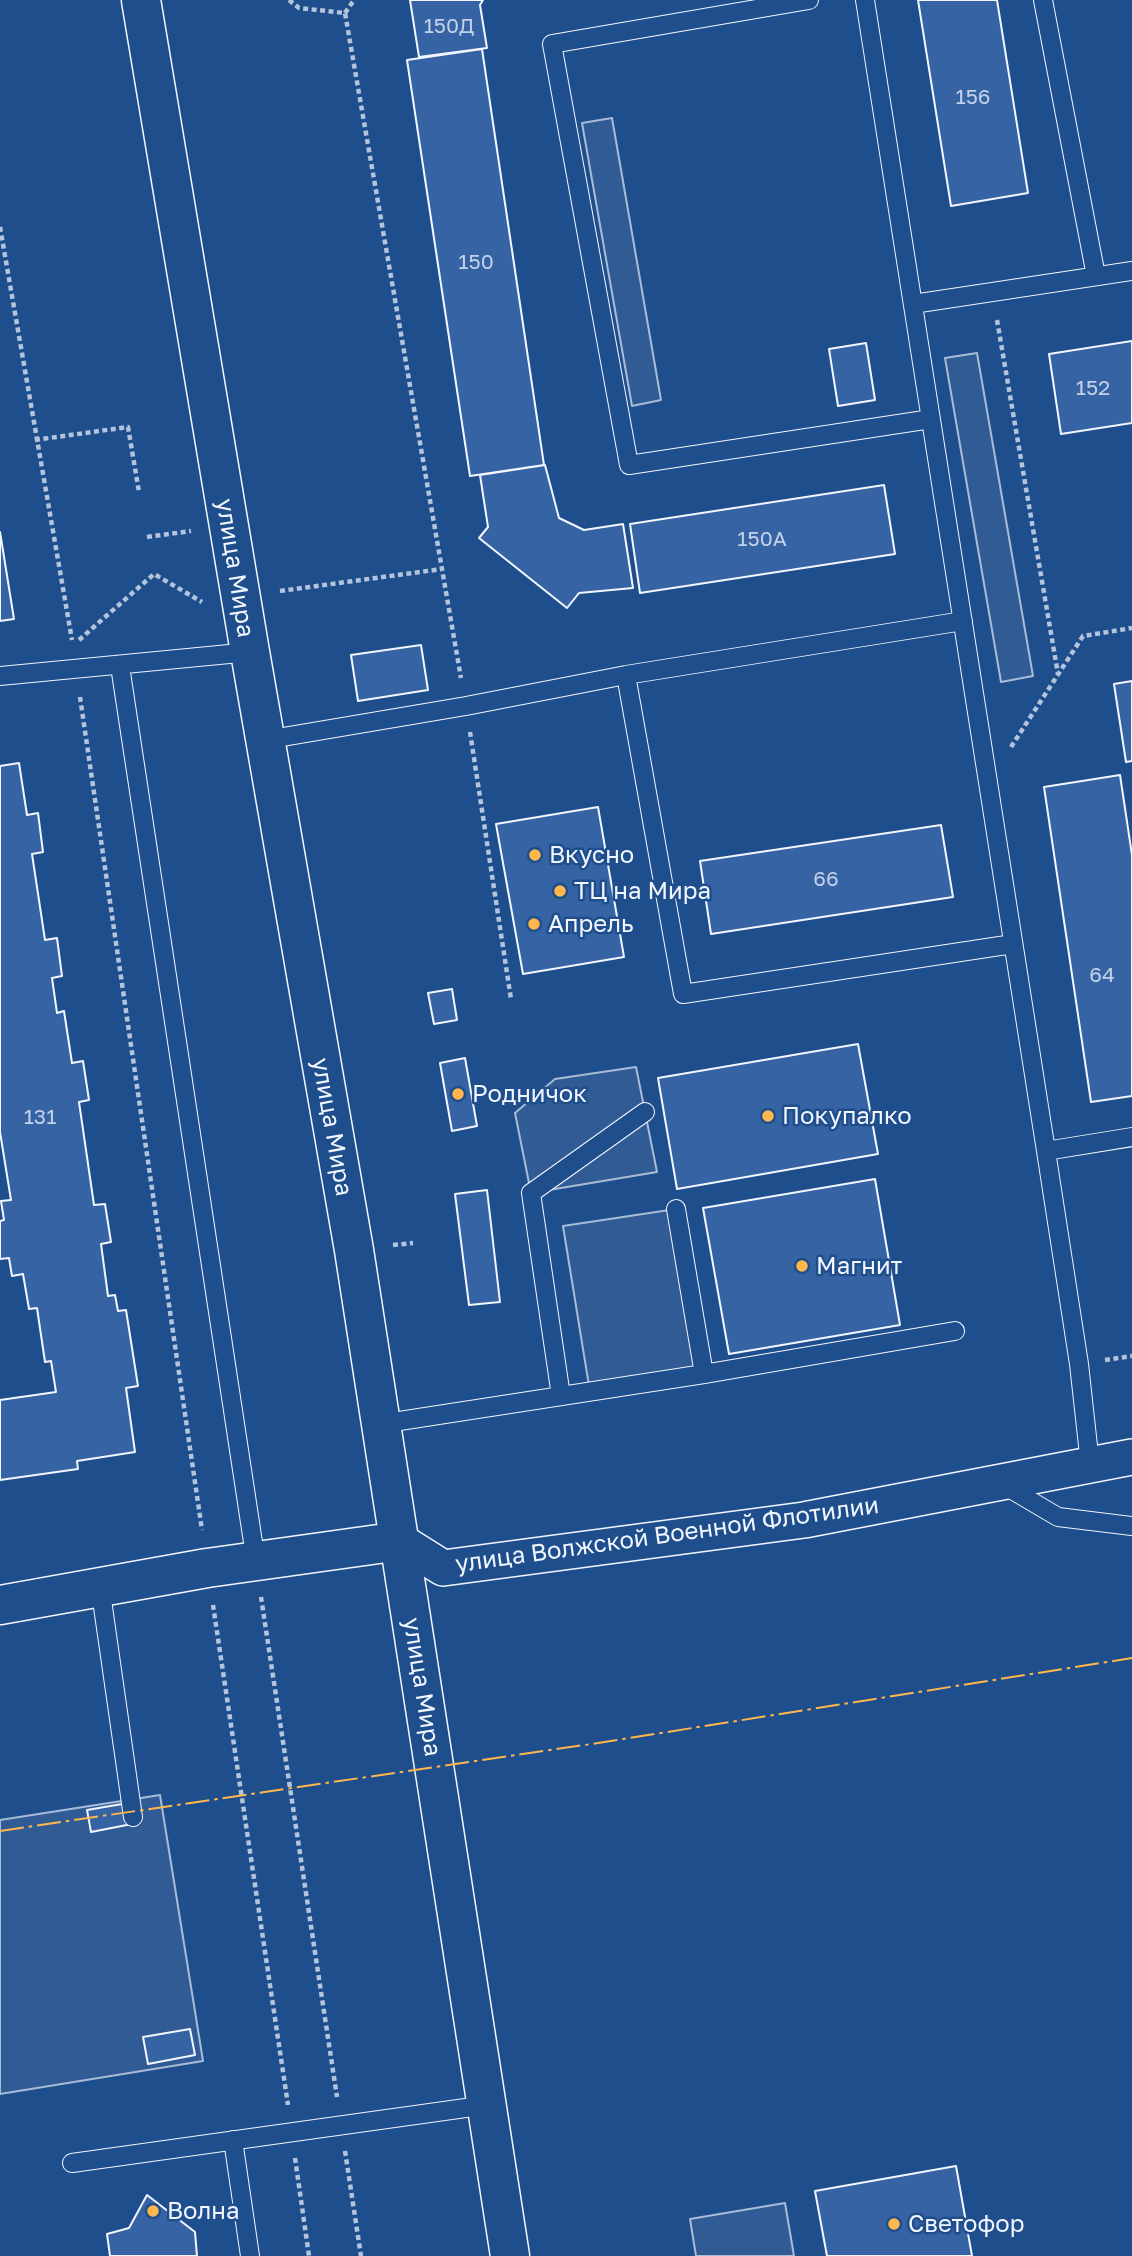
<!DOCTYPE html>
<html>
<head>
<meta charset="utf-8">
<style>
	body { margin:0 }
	canvas { display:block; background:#1f4e8c }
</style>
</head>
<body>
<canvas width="1132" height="2256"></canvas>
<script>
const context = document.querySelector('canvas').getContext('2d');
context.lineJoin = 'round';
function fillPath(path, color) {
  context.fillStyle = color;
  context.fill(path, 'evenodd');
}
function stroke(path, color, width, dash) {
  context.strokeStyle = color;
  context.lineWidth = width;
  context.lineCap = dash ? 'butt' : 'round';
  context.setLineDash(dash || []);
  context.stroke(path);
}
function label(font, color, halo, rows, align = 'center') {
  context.font = font + ' "Golos Text",sans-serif';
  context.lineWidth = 5;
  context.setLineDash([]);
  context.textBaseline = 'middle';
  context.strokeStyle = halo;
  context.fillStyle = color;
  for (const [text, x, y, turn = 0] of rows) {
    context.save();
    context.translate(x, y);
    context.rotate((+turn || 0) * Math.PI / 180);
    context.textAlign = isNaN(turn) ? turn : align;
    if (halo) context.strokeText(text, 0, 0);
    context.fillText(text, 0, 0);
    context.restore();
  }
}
const parking = new Path2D(`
	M612 118 661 400 632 406 582 123Z
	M977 353 1033 676 1001 682 945 358Z
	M636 1067 657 1172 531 1193 515 1113 555 1079Z
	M676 1209 704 1374 590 1392 563 1226Z
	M160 1795 203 2061 0 2094V1820Z
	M785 2203 794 2256H696L690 2219Z`);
fillPath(parking, '#305b95');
stroke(parking, '#a8bbd7', 2);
const building = new Path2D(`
	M410 0H483L480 5 487 48 419 57Z
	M918 0H997L1028 193 951 206Z
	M482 49 544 465 470 476 407 60Z
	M1132 341V423L1061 434 1049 354Z
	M866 343 875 400 838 406 829 349Z
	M545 465 559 518 584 530 623 524 633 588 579 593 567 608 479 538 488 527 480 475Z
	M884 485 895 554 640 593 630 524Z
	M0 532 14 619 0 621Z
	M421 645 428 690 358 701 351 655Z
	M1132 681V761L1126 762 1114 684Z
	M19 763 27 815 38 813 43 852 32 854 45 940 57 938 62 976 52 978 57 1013 64 1011 72 1063 83 1061 89 1100 79 1102 94 1205 105 1204 111 1242 101 1244 108 1296 115 1295 118 1311 126 1310 138 1386 126 1388 135 1452 77 1461 78 1469 0 1480V1400L56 1392 51 1361 45 1362 37 1308 29 1309 23 1274 12 1276 9 1258 0 1259V1221L4 1220 1 1201 11 1200 0 1132V766Z
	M1120 775 1132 855V1096L1091 1102 1044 787Z
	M598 807 624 957 523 974 496 824Z
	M941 825 953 897 711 934 700 861Z
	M452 989 457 1020 434 1024 428 993Z
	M858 1044 878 1154 677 1189 658 1078Z
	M465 1058 477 1126 452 1131 440 1063Z
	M875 1179 900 1325 729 1354 703 1208Z
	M487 1190 500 1302 469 1305 455 1194Z
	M128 1803 132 1824 91 1832 87 1810Z
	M190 2029 195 2055 148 2064 143 2037Z
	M956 2166 972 2256H827L815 2191Z
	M147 2195 195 2232 197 2256H110L107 2234 129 2228Z`);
fillPath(building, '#3563a3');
stroke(building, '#f2f6ff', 2);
const lane = new Path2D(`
	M809 0 552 44 629 465 931 419
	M865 0 1046 1151 1132 1137
	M1043 0 1096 276
	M913 304 1132 271
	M120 666 256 1562
	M626 675 683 994 1013 944
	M0 676 250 652
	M265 740 466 706 626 675 963 621
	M1046 1151 1079 1364 1090 1464
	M676 1209 704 1374
	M561 1396 531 1193 645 1112
	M380 1424 704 1374 955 1331
	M1002 1484 1058 1517 1132 1526
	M100 1586 133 1817
	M233 2140 250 2256
	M72 2163 487 2105`);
const street = new Path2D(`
	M400 1541 443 1568 804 1520 1132 1457`);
const secondary = new Path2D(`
	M141 0 250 652 354 1250 510 2256
	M0 1605 207 1568 400 1541`);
stroke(lane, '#f2f6ff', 20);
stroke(street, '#f2f6ff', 38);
stroke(secondary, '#f2f6ff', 41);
stroke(new Path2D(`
	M289 0 299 8 345 13 461 678
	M345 13 354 0
	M0 227 72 640
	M997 320 1058 674
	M35 440 128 427 139 492
	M147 537 191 531
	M280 591 442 569
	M79 640 154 574 202 602
	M80 697 202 1530
	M470 732 511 999
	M1011 747 1083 636 1132 628
	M393 1245 413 1243
	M1105 1360 1132 1356
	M261 1597 337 2097
	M213 1605 288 2105
	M345 2151 361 2256
	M295 2158 309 2256`), '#b3c4dc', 4.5, [5, 3.5]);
stroke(lane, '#1f4e8c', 18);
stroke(street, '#1f4e8c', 35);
stroke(secondary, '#1f4e8c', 38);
stroke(new Path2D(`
	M0 1831 598 1743 1132 1658`), '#ffb74d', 2, [24, 5, 3.5, 5]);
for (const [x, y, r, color] of [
	[535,855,7,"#ffb74d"],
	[560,891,7,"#ffb74d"],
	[534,924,7,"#ffb74d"],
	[458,1094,7,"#ffb74d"],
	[768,1116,7,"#ffb74d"],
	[802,1266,7,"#ffb74d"],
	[153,2211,7,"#ffb74d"],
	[894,2224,7,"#ffb74d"]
]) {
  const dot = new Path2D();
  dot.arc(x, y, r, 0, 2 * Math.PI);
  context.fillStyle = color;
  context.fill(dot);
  stroke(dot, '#1f4e8c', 2.5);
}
label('21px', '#c3d1e8', null, [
	["150Д",449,26],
	["156",973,97],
	["150",476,262],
	["152",1093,388],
	["150А",762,539],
	["66",826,879],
	["64",1102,975],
	["131",40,1117]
]);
label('24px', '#f2f6ff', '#1f4e8c', [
	["улица Мира",235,568,81],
	["улица Мира",332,1127,80],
	["улица Волжской Военной Флотилии",667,1535,-8],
	["улица Мира",422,1687,81]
]);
label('24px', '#f2f6ff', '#1f4e8c', [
	["Вкусно",549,855],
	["ТЦ на Мира",574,891],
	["Апрель",548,924],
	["Родничок",472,1094],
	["Покупалко",782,1116],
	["Магнит",816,1266],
	["Волна",167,2211],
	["Светофор",908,2224]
], 'left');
</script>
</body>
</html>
